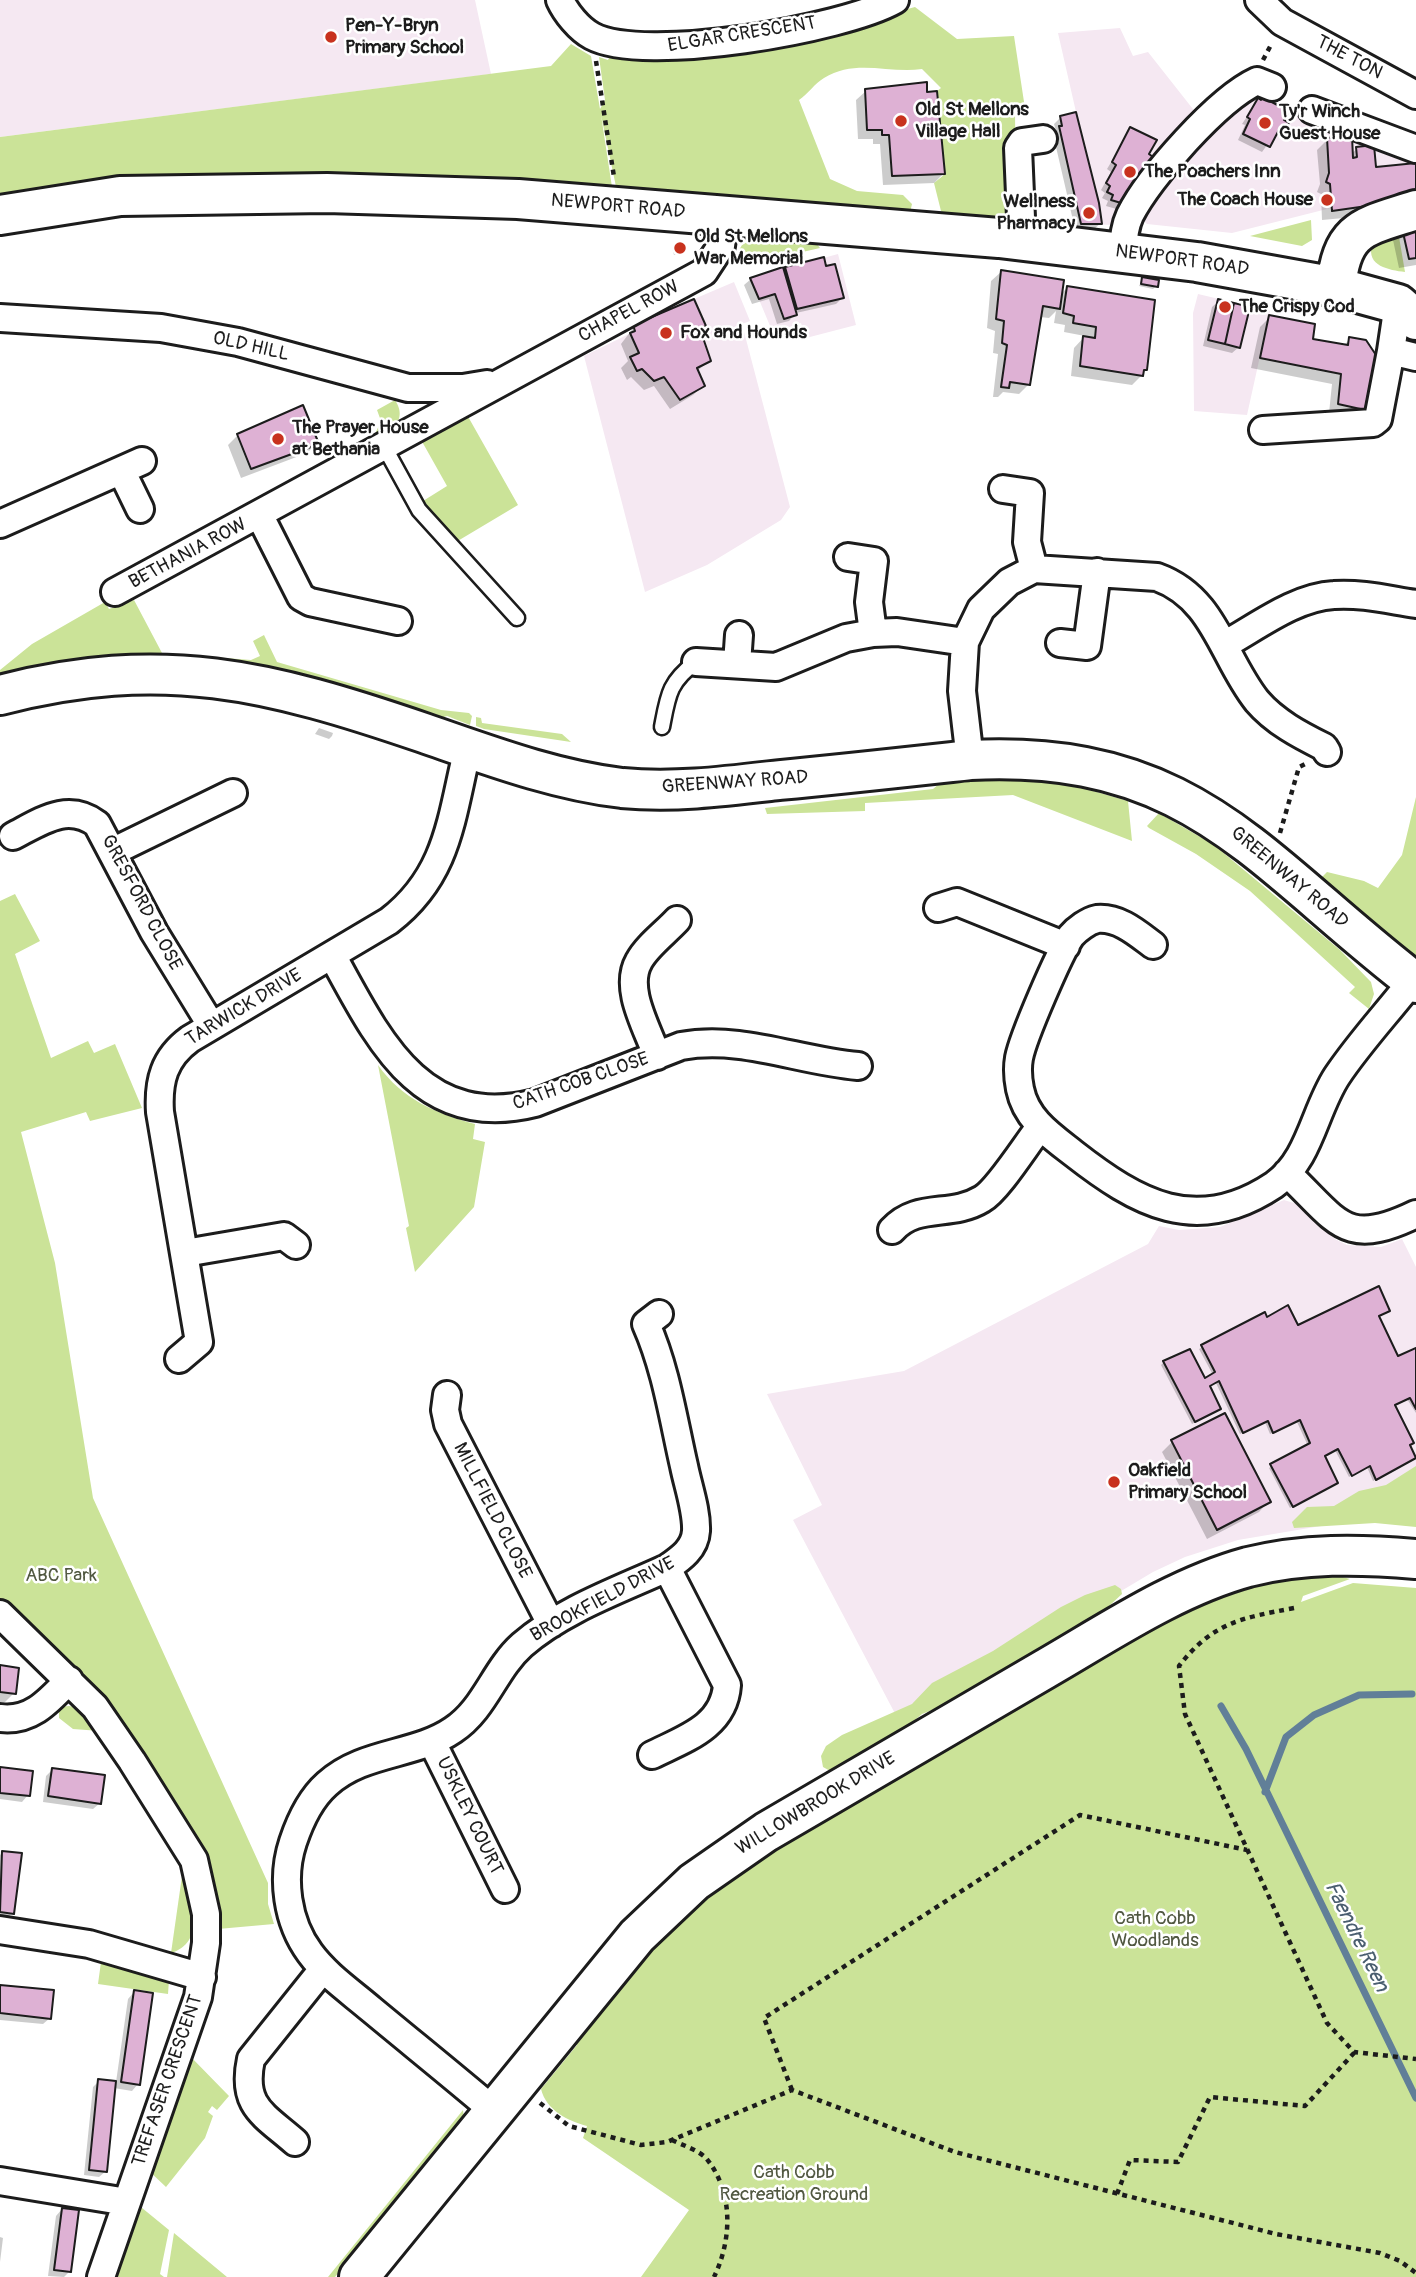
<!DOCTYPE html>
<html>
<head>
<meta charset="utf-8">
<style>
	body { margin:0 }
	canvas { display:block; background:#fff }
</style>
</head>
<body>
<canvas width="1416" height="2277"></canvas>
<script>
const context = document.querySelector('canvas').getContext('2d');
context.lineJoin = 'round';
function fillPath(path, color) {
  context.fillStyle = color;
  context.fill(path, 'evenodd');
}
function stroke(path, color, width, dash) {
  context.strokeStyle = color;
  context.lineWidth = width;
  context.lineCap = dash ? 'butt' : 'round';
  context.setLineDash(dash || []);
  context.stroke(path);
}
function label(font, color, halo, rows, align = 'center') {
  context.font = font + ' Pangolin,sans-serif';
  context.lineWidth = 5;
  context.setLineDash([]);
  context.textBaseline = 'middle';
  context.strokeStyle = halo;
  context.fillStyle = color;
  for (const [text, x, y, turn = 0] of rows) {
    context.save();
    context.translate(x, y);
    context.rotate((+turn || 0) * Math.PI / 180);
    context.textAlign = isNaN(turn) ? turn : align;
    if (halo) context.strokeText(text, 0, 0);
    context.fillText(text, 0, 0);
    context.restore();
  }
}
fillPath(new Path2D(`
	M0 0H475L491 74 0 137Z
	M1120 28 1133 56 1148 52 1200 118 1117 225 1081 224 1059 126 1062 125 1060 116 1076 112 1058 33Z
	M1255 93 1301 115 1416 157V197L1332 211 1331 208 1232 233 1147 224 1142 219 1143 204 1213 123Z
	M838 254 856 325 806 338 801 323 773 333 750 278Z
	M734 282 750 321 742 324 790 507 781 520 707 565 645 592 584 356 635 331 633 325 640 322Z
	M1198 294 1270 311 1247 415 1194 411 1193 313Z
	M1284 1200 1297 1204 1335 1239 1347 1245 1381 1247 1402 1239 1416 1267V1510L1238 1540 1185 1557 1153 1572 900 1723 793 1520 822 1505 767 1394 904 1371 1148 1244 1159 1226 1179 1230 1220 1227Z`), '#f5e8f2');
fillPath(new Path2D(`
	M915 7 957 39 1014 36 1026 115 1015 110 1016 221 947 217 941 211 934 183 945 174 937 91 941 88 922 69C889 74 856 58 824 78 815 83 808 94 799 100L830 179 857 191 903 195 912 204 908 221 619 201 601 115 612 187 101 184 0 195V137L551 66 571 44 591 56 600 109 605 100 599 57 608 60 612 52 778 47 792 40Z
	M1311 220 1312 240 1302 246 1250 236Z
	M1398 231 1405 272C1389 270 1366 266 1372 245Z
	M752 239 817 244 820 248 741 266 735 257 742 245Z
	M395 400C412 426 379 437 361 448L375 434 381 421 377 410Z
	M466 413 518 505 456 542 423 501 447 486 420 438Z
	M134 600 162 653 251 660 260 656 253 641 264 635 277 662 441 710 469 713 472 716 470 725 447 716 440 718 338 689 0 684V670L32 644 105 602 109 609Z
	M476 717 481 718 482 723 562 734 571 742 484 729 476 726Z
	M1017 769 1128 801 1132 841 1013 795 865 803V811L767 814 765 808 933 789 953 772Z
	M1416 797V961L1320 879 1327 872 1364 881 1378 888 1402 855Z
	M1159 813 1214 845 1340 950 1371 982 1374 994 1369 1009 1349 993 1355 987 1250 891 1196 854 1149 828 1147 826Z
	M15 894 40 941 15 954 51 1058 88 1041 94 1053 115 1044 142 1108 90 1121 86 1112 21 1132 55 1263 93 1498 268 1883V1904L274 1924 218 1929 199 1853 0 1603V901Z
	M378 1065C402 1099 435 1113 475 1124L473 1139 485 1142 474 1207 415 1272 406 1228 409 1226Z
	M1416 1466V1527L1375 1523 1294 1528 1292 1522 1307 1507 1334 1506 1359 1491 1386 1485Z
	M1309 1568 1350 1579 1303 1596 1301 1602 1353 1583 1416 1588V2277H641L689 2210 583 2138 587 2126C568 2121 546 2110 541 2089L577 2045 573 2042 663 1930 717 1878 1199 1597Z
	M1115 1585 1121 1589 1122 1594 1095 1619 957 1700 922 1714 884 1746 832 1772 823 1767 821 1756 826 1746 842 1735 912 1704 932 1683 993 1651 1061 1607 1085 1595Z
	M69 1706 80 1708 100 1731 73 1729 59 1718V1707Z
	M189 1875C192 1904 206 1942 171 1953L182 1876Z
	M106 1958 169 1980 168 1994 98 1984 101 1962Z
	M188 2054 229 2096 217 2110 212 2106 208 2112 213 2116 205 2138 166 2187 148 2170Z
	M463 2110 464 2119 335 2277H328Z
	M136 2203 169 2230 160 2274 164 2277H110Z
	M174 2233 227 2277H167Z`), '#cbe398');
fillPath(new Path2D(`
	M866 91 944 173 934 183 883 185 880 144H873V139H858L856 100Z
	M1258 100 1282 121 1283 129 1275 134 1262 152 1238 140 1245 125 1242 124Z
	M1061 117 1101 223 1094 229H1075L1053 134 1056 131 1054 124Z
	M1131 129 1147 155 1120 210 1106 206 1108 201 1102 198 1105 193 1101 190 1111 172 1107 169Z
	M1327 140 1351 154 1357 149 1375 169 1416 165 1387 214 1322 220 1321 194 1317 192 1320 184 1317 150Z
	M1416 227V265L1399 268 1393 240 1403 230Z
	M682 244 684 251 674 255 672 248Z
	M786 268H825L843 297 836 304 796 313 789 321 777 324 769 299 752 304 744 285 751 279Z
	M1001 272 1060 295 1068 287 1146 369 1142 375 1132 385 1071 376 1074 348 1085 336 1064 332 1065 325 1054 323 1056 311 1049 318 1040 317 1029 384 1019 394 1003 392 998 397H993L998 354 993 353 995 331 987 328 991 281Z
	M1143 278 1156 286 1153 289 1139 286Z
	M1219 301 1239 347 1232 353 1203 346 1212 307Z
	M1270 317 1311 341 1343 346 1350 339 1364 409 1354 419 1329 413 1332 384 1251 368 1260 327Z
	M634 327 699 330 709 361 696 372 703 386 693 395 670 409 654 386 644 390 631 377 627 380 621 368 628 361 621 344Z
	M238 435 317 443 307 453 241 478 228 445Z
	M319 728 333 733 332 736 329 739 315 734Z
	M1388 1311 1378 1317 1397 1358 1416 1350V1413L1407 1399 1394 1405 1414 1458 1373 1481 1367 1467 1349 1477 1335 1450 1323 1456 1333 1485 1290 1508 1269 1468 1308 1446 1297 1422 1270 1434 1265 1422 1240 1434 1216 1383 1208 1387 1216 1411 1192 1424 1161 1365 1164 1362 1204 1380 1213 1375 1199 1349 1264 1314 1266 1320 1297 1327Z
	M1224 1415 1268 1502 1259 1512 1207 1539 1162 1452 1172 1442Z
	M0 1667 14 1693 4 1703 0 1702Z
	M0 1769 28 1795 22 1802 0 1799Z
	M53 1769 100 1803 93 1809 43 1802 46 1776Z
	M3 1852 12 1913 6 1919 0 1918V1855Z
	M0 1986 50 2018 43 2024 0 2020Z
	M134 1992 138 2084 132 2091 114 2088 106 2171 99 2177 84 2175 93 2087 99 2081 116 2082 128 1999Z
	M62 2209 70 2271 64 2277 48 2276 56 2216Z
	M0 2237 3 2238 0 2262Z`), '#0003');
stroke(new Path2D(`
	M1221 1706 1246 1749 1416 2098
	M1265 1792 1286 1737 1314 1715 1359 1695 1412 1694`), '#617f98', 7);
const building = new Path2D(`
	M927 82V92L937 91 945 174 892 176 889 135H882V130H867L865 89Z
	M1262 97 1289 111 1284 120 1289 123 1285 130 1280 128 1270 147 1243 134 1250 119 1247 117 1258 98 1261 100Z
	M1076 112 1099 203 1102 224H1081L1059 126H1062L1060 116Z
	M1130 127 1157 140 1149 154 1153 157 1128 205 1111 200 1113 195 1107 192 1110 186 1106 183 1116 165 1112 162Z
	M1352 136 1353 158 1357 157 1356 147 1374 145 1376 167 1416 163V199L1332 211 1330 184 1326 182 1329 173 1327 138Z
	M1416 223V258L1409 259 1402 228Z
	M824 257 826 266 835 264 844 298 797 309 785 267Z
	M783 267 797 315 784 319 775 294 759 299 750 278Z
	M1001 270 1064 280 1060 309 1043 306 1030 385 1010 382 1009 388 1001 387 1007 345 1002 343 1004 321 996 319Z
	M1142 277 1159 280 1158 287 1141 284Z
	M1067 286 1155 300 1147 370H1144L1143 376 1080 366 1083 336 1095 338 1096 327 1073 323 1074 316 1063 313Z
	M694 299 706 326 700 329 711 361 697 368 705 386 680 400 664 377 654 381 642 369 637 371 630 357 639 353 630 333 635 331 633 325Z
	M1218 299 1234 303 1225 344 1208 340Z
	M1234 303 1250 307 1240 348 1225 344Z
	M1269 315 1315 324 1313 339 1348 345 1349 337 1366 340 1376 355 1365 410 1338 404 1341 374 1260 358Z
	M303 405 319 444 251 469 237 434Z
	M1379 1286 1390 1311 1379 1316 1398 1356 1416 1348V1409L1410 1398 1395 1405 1414 1443 1410 1445 1416 1458 1376 1480 1370 1466 1352 1476 1338 1449 1325 1456 1338 1483 1293 1507 1270 1464 1310 1443 1300 1420 1273 1433 1268 1421 1243 1433 1219 1381 1210 1386 1221 1409 1195 1422 1163 1361 1190 1349 1205 1378 1215 1372 1201 1345 1265 1312 1267 1317 1288 1305 1298 1325Z
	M1225 1413 1271 1502 1217 1530 1171 1440Z
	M0 1665 19 1668 16 1694 0 1692Z
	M0 1767 33 1771 30 1796 0 1793Z
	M52 1768 105 1775 101 1804 48 1796Z
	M2 1851 22 1853 14 1914 0 1912Z
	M0 1985 54 1990 51 2019 0 2013Z
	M134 1990 153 1993 140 2085 121 2082Z
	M98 2079 116 2081 107 2172 89 2170Z
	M62 2208 79 2210 71 2272 54 2270Z`);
fillPath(building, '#deb1d4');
stroke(building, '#1c1c1c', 2);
const lane = new Path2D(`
	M385 448 419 510 517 618
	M662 727C668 695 669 682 696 662`);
const street = new Path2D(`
	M560 0C566 13 579 29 592 36 644 64 844 29 895 0
	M1259 0 1282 22 1416 95
	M1312 110 1416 149
	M1022 241 1018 148 1022 142 1043 139
	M1123 252C1124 239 1124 228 1130 215 1149 177 1218 99 1257 81L1272 87
	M1398 304 1391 351 1416 357
	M0 318 161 328 238 342 408 388H463L487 384
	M1263 430 1373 423 1378 419 1391 351
	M122 472 140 509
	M1003 489 1030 493 1027 542 1034 569
	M260 516 301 597 310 602 398 621
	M0 524 142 461
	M848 557 874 561 869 602 873 633
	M115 592 704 272 721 246 725 216
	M1060 643 1087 646 1097 572
	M1224 645C1257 627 1295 597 1334 595 1361 593 1389 600 1416 604
	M696 662 776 667 846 638 873 633 897 632 965 642
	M737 664 739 635
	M970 760 962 691 965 642 981 609 1009 582 1034 569 1157 577C1215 598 1222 657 1257 701 1275 722 1300 735 1324 747L1327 752
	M13 836C42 821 68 802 97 824L154 932 211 1025
	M114 851 233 793
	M938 908 957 902 1066 946
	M1153 945C1137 933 1119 917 1097 919 1088 921 1077 929 1071 936 1059 954 1023 1037 1019 1058 1017 1069 1018 1079 1020 1089 1026 1119 1050 1135 1073 1153 1137 1203 1196 1237 1274 1185 1310 1160 1314 1111 1337 1076 1359 1043 1388 1012 1412 981
	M332 955C378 1039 421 1132 535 1103L681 1046C742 1035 798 1061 858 1066
	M657 1056C648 1029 623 989 639 961 647 946 665 933 677 920
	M1287 1173C1338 1221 1344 1249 1416 1214
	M892 1230C917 1202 951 1218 982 1199 998 1190 1027 1143 1040 1127
	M185 1253 284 1236 296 1245
	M179 1359 199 1342 160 1112C158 1081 164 1058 190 1039L389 921C449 875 451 817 468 748
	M447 1395 445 1410 448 1424 551 1624
	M0 1614 95 1707 132 1761 194 1860 206 1914V1943L198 1997 101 2277
	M0 1718C31 1722 49 1701 69 1680
	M432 1742 505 1889
	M652 1755C684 1739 724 1727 727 1685L667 1568
	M0 1930 89 1944 202 1977
	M494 2111C454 2077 413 2044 372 2010 351 1992 326 1975 310 1953 287 1922 281 1878 293 1842 300 1821 310 1799 327 1784 363 1751 415 1756 453 1730 485 1709 494 1670 522 1645 562 1610 619 1590 667 1568 680 1559 695 1549 696 1531 697 1511 688 1486 684 1466 673 1418 666 1369 646 1324L659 1314
	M295 2142C263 2114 241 2106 251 2059L323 1969
	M0 2181 127 2202`);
const secondary = new Path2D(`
	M0 215 120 196 327 193 518 199 999 238 1197 262 1336 287 1398 304 1416 320
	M1336 287C1342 227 1364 227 1416 210
	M0 695C162 653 269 680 424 733 488 755 554 780 622 788 675 793 728 786 780 780 843 774 906 767 970 760 1193 749 1257 861 1416 983
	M359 2277 637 1936 694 1882 766 1832C859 1778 952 1724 1045 1669 1109 1632 1175 1587 1248 1567 1304 1553 1359 1554 1416 1559`);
stroke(lane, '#1c1c1c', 19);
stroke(street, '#1c1c1c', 32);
stroke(secondary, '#1c1c1c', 44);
stroke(new Path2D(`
	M1263 60 1272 43
	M596 61 614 177
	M1280 833 1299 767 1305 764
	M1294 1608C1242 1618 1213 1622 1179 1666L1185 1714 1327 2023 1354 2052 1416 2059
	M792 2090 764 2018 1080 1815 1247 1850
	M540 2103 569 2126 641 2145 667 2142 792 2090 955 2152 1276 2234 1380 2253 1400 2261 1416 2273
	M672 2140C682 2145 698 2150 706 2158 734 2192 732 2240 714 2277
	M1117 2194 1130 2160 1178 2162 1210 2097 1305 2106 1354 2053`), '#1c1c1c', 4.5, [5, 5]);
stroke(lane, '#fff', 14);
stroke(street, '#fff', 26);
stroke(secondary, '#fff', 38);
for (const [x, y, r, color] of [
	[331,37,7,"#c8321e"],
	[901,121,7,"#c8321e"],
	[1265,123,7,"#c8321e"],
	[1130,172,7,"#c8321e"],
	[1327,200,7,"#c8321e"],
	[1089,213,7,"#c8321e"],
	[680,248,7,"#c8321e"],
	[1225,307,7,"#c8321e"],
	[666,333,7,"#c8321e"],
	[278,439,7,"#c8321e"],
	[1114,1482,7,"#c8321e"]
]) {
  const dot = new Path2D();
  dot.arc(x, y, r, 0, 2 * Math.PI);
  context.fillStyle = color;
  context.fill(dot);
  stroke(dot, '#fff', 2.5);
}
label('bold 19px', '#1c1c1c', '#fff', [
	["Pen-Y-Bryn",345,26],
	["Primary School",345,48],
	["Old St Mellons",915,110],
	["Village Hall",915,132],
	["Ty'r Winch",1279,112],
	["Guest House",1279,134],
	["The Poachers Inn",1144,172],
	["The Coach House",1313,200,"right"],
	["Wellness",1075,202,"right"],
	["Pharmacy",1075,224,"right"],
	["Old St Mellons",694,237],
	["War Memorial",694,259],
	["The Crispy Cod",1239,307],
	["Fox and Hounds",680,333],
	["The Prayer House",292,428],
	["at Bethania",292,450],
	["Oakfield",1128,1471],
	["Primary School",1128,1493]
], 'left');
label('19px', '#1c1c1c', '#fff', [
	["ELGAR CRESCENT",742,35,-9],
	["THE TON",1349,58,28],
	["NEWPORT ROAD",618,207,5],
	["NEWPORT ROAD",1182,261,8],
	["CHAPEL ROW",629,312,-28],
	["OLD HILL",251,347,13],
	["BETHANIA ROW",188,554,-28],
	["GREENWAY ROAD",735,783,-4],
	["GREENWAY ROAD",1289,878,40],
	["GRESFORD CLOSE",141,903,62],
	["TARWICK DRIVE",244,1008,-31],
	["CATH COB CLOSE",581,1082,-19],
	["MILLFIELD CLOSE",492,1511,63],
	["BROOKFIELD DRIVE",603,1600,-28],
	["WILLOWBROOK DRIVE",816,1804,-31],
	["USKLEY COURT",469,1816,64],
	["TREFASER CRESCENT",168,2081,-71]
]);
label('19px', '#515841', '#fff', [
	["ABC Park",61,1576],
	["Cath Cobb",1155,1919],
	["Woodlands",1155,1941],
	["Cath Cobb",794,2173],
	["Recreation Ground",794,2195]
]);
label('italic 21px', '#4a5e6f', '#fff', [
	["Faendre Reen",1356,1937,64]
]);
</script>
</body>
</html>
